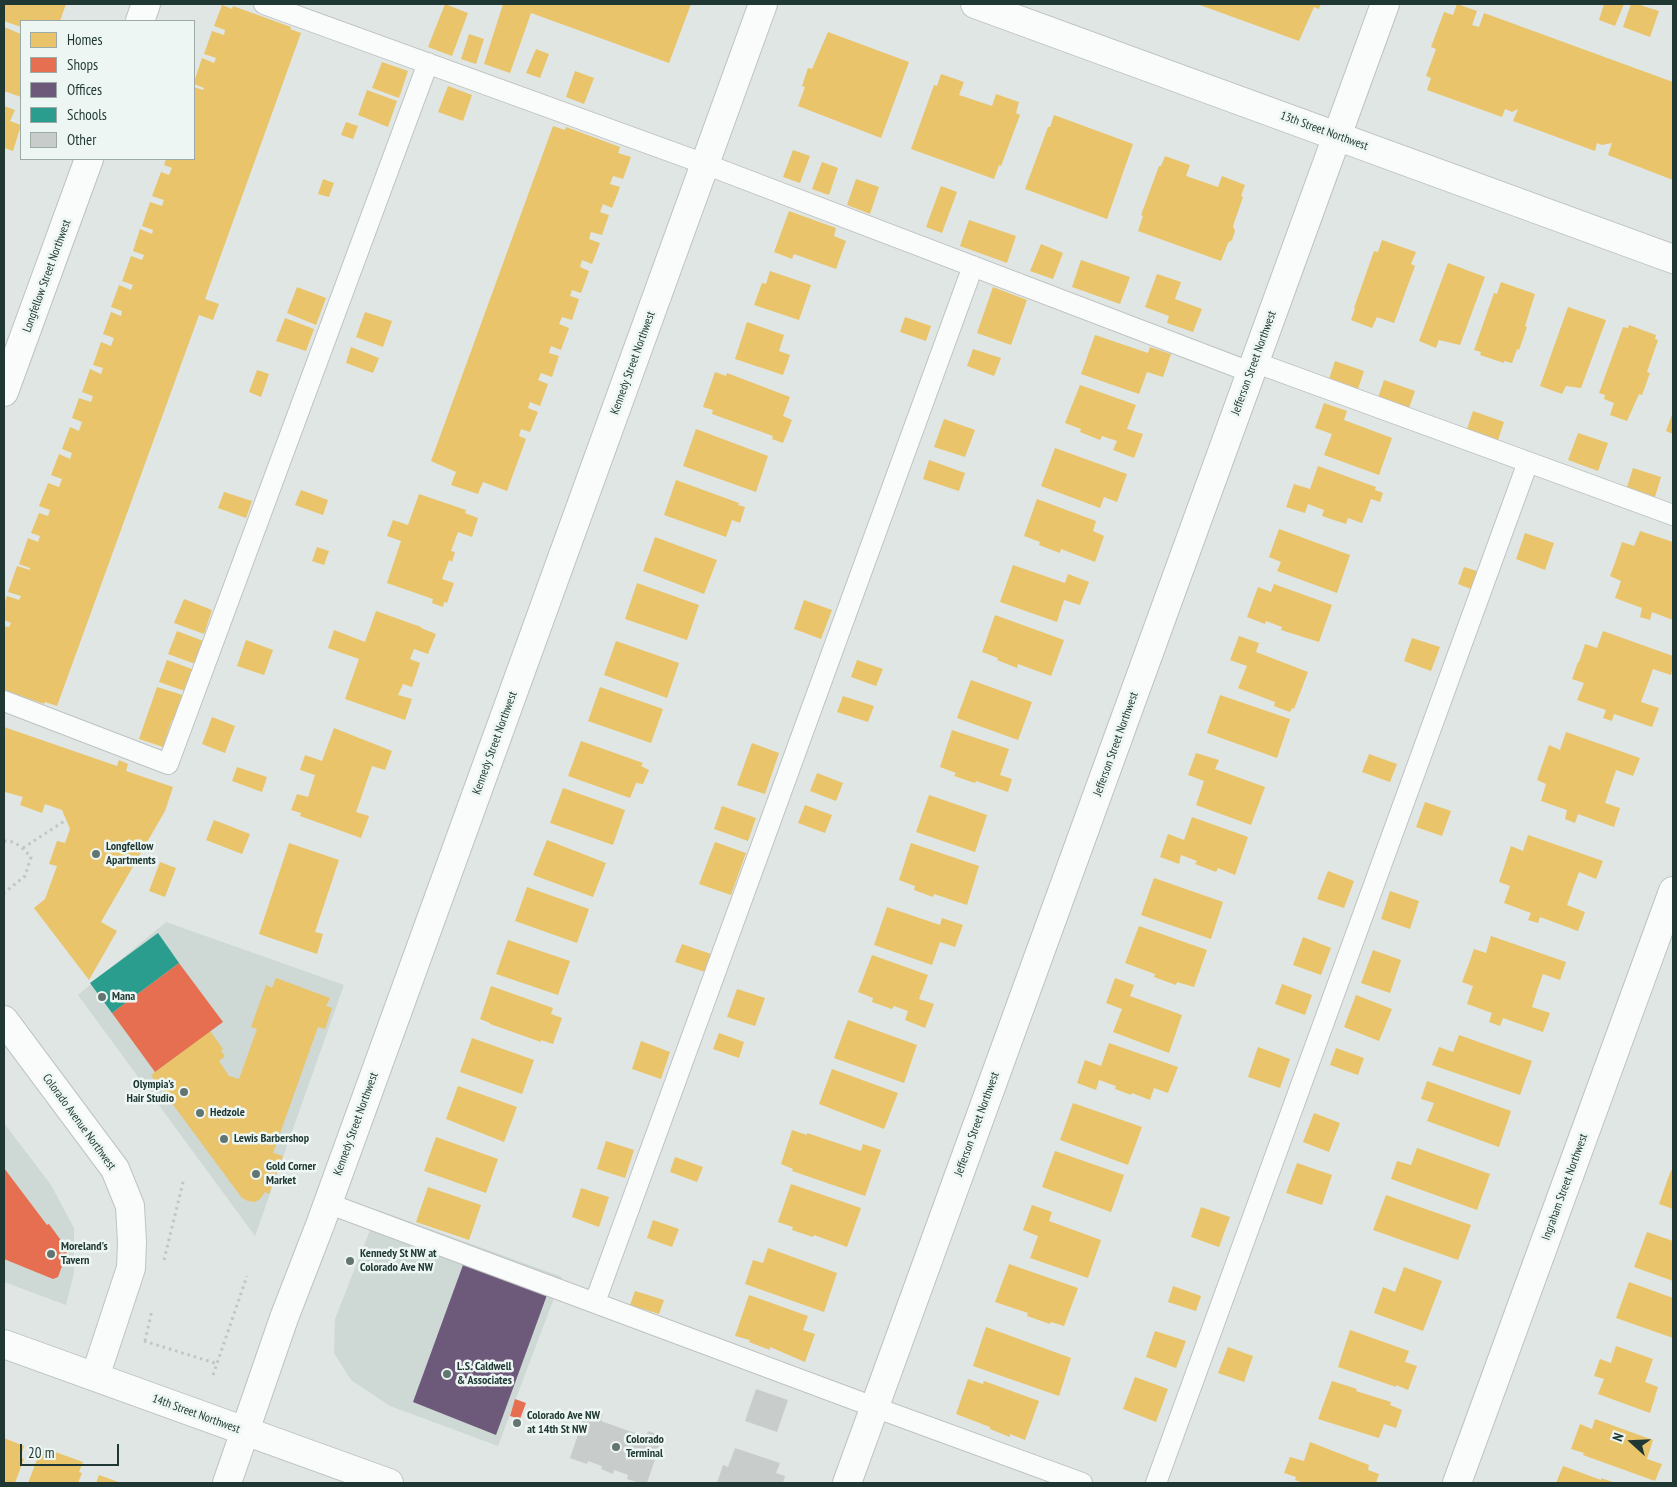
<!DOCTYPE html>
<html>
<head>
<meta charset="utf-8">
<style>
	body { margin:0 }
	#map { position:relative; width:1677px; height:1487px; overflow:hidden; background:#e0e6e4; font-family:"PT Sans Narrow",sans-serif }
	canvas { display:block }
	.frame { position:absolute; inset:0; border:5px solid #1f3833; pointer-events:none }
	.legend { position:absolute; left:20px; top:20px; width:175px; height:140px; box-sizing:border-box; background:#edf6f2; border:1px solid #9baaa6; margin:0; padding:6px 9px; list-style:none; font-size:15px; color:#1f3833 }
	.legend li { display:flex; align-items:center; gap:10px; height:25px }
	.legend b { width:25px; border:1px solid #9baaa6 }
	.north { position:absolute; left:1607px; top:1417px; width:50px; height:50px; -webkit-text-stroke:4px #edf6f2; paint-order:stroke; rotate:290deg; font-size:14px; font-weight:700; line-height:20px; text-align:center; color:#1f3833 }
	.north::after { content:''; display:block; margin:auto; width:18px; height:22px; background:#1f3833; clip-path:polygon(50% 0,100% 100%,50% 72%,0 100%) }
	.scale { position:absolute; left:20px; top:1444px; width:99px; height:22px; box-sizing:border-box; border:2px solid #1f3833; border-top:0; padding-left:6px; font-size:15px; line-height:18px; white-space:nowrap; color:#1f3833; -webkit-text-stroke:4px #edf6f2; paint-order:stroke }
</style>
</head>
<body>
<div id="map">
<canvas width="1677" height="1487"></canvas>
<div class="frame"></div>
<ul class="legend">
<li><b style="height:14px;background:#e9c46a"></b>Homes</li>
<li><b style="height:14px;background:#e76f51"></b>Shops</li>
<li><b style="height:14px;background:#6d597a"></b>Offices</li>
<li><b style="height:14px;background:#2a9d8f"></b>Schools</li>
<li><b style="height:14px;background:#c8cdcb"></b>Other</li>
</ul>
<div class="north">N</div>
<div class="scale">20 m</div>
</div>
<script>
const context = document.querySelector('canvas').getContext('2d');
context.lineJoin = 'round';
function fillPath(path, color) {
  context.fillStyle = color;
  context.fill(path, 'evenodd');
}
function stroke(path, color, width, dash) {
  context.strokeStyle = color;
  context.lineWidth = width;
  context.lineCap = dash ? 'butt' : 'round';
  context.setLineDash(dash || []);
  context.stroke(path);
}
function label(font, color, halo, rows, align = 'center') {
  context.font = font + ' "PT Sans Narrow",sans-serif';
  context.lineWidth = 5;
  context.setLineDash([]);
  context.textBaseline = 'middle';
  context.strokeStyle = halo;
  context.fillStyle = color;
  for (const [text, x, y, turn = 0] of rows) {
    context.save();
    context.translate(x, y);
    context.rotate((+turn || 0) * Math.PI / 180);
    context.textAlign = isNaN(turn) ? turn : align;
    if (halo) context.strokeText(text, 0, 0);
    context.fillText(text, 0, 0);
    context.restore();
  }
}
fillPath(new Path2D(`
	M166 922 344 985 255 1236 78 995Z
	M4 1123 51 1185 74 1228V1273L66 1305 4 1282Z
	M378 1210 562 1277 498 1446 390 1406 351 1380 334 1353 335 1319Z`), '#ced8d4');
fillPath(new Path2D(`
	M4 4H66L60 21H21V27L4 21Z
	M445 4 468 13 452 56 428 47Z
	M503 4H691L669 63 531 13 510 73 484 64Z
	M1197 4H1321L1319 9 1314 7 1299 41Z
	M1457 4 1477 11 1472 25 1479 27 1484 13 1673 82V180L1608 155 1612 143 1602 145 1597 143 1595 151 1513 121 1518 109 1512 112 1505 109 1502 117 1427 90 1431 78 1426 76 1436 49 1431 47 1444 12 1453 15Z
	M1604 4H1624L1615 26 1599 20Z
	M1631 4H1637L1659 11 1650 37 1623 27Z
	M222 5 232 9 233 6 291 27 290 29 301 33 205 299 219 304 213 320 199 315 57 706 45 702 44 704 4 690V626L9 627 11 623 4 620V604L7 596 19 600 21 596 8 592 17 566 30 570V568L19 564 28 538 38 542 40 536 31 533 39 513 48 516 50 510 39 506 48 483 59 487 62 479 51 475 59 454 70 459 72 453 62 449 70 427 79 431 82 422 72 418 79 398 91 402 93 396 82 392 90 369 101 374 103 368 93 365 101 342 111 346 114 338 103 334 111 312 121 316 122 311 111 307 119 285 131 290 133 285 122 281 131 256 142 260 144 255 133 251 140 229 152 234 153 230 142 226 150 202 162 206 164 200 152 196 161 172 169 175 172 168 164 165 166 159H194V87L203 90 204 88 194 84V82L202 58 214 63 216 58 204 54 212 31 224 35 225 30 214 26Z
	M4 27 21 34V97L4 91Z
	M828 32 909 62 881 138 798 106 805 87 802 86 808 68 812 69Z
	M469 34 484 39 476 64 461 59Z
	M536 49 549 54 540 78 526 73Z
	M382 62 408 71 399 98 372 88Z
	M575 71 594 78 584 104 566 97Z
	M941 74 964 82 959 95 992 106 996 94 1019 102 1016 113 1020 115 1001 166 999 165 994 179 911 149 934 85 937 86Z
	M448 86 472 95 463 121 438 112Z
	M367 90 397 101 388 127 358 115Z
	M4 106 15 110 10 121 21 125 13 151 4 148Z
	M1054 115 1133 144 1107 219 1025 189 1048 127H1050Z
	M346 122 358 126 353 139 341 135Z
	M553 126 565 130 566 127 620 147 618 153 631 157 623 179 613 176 610 184 620 187 612 208 603 204 600 212 609 215 602 235 591 232 589 239 600 243 592 264 582 260 580 267 589 271 581 293 572 290 570 296 579 299 572 320 562 317 559 324 569 328 561 350 551 346 549 353 559 356 552 377 541 373 538 380 548 384 540 406 530 402 528 408 538 412 530 432 521 429 519 436 526 439 507 491 483 482 478 494 451 485 456 472 431 461Z
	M793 150 810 156 800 183 783 177Z
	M1165 156 1190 165 1186 176 1218 187 1222 176 1245 185 1241 196 1243 197 1233 226 1235 231 1232 240 1228 243 1221 261 1138 231 1143 216 1141 215 1159 166H1161Z
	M822 162 838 168 829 195 812 189Z
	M323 179 334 183 329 197 318 194Z
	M856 179 879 187 870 214 847 205Z
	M941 186 957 192 942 233 926 227Z
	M789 211 836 228 834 236 846 241 836 269 794 254 792 259 774 252Z
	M969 220 1016 236 1007 263 960 246Z
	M1382 240 1416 252 1411 264 1415 266 1394 323 1377 317 1372 328 1351 320 1355 309 1354 308 1374 251 1378 252Z
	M1041 244 1063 253 1053 279 1030 271Z
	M1081 260 1130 277 1120 304 1072 287Z
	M1448 263 1485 277 1460 345 1439 340 1436 348 1419 341Z
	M770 271 811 285 799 320 754 305 762 283 766 284Z
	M1157 274 1181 282 1175 299 1202 309 1193 332 1167 323 1169 316 1145 307Z
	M1501 282 1535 294 1525 326 1527 327 1519 350 1517 349 1512 363 1504 361V363L1480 355 1481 352 1474 350 1494 293 1497 294Z
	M297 287 326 298 316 325 287 313Z
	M993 287 1027 300 1011 345 977 333Z
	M1568 307 1606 320 1581 388 1566 386 1562 394 1540 386Z
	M365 312 392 321 383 347 356 337Z
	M905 317 931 326 926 341 900 332Z
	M285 318 314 329 306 351 276 341Z
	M747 322 784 335 779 351 790 355 783 375 735 359Z
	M1629 325 1656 335 1655 339 1658 340 1647 372 1650 373 1642 395 1639 394 1627 421 1610 415 1614 403 1604 399 1605 395 1599 393 1623 327 1628 328Z
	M1095 335 1148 353 1150 347 1171 354 1163 377 1147 372 1139 394 1081 374Z
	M351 347 379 358 373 373 346 363Z
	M973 349 1001 358 994 376 967 366Z
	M1335 361 1364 371 1358 389 1329 379Z
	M257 370 269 374 261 397 249 392Z
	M715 372 726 376 727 373 790 397 783 416 792 420 783 443 772 439 773 436 712 414 713 410 703 407Z
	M1384 380 1415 391 1409 408 1378 398Z
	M1080 385 1136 405 1127 429 1143 434 1134 458 1113 450 1117 441 1102 436 1100 440 1080 432 1081 429 1065 423Z
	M1324 403 1347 411 1344 420 1392 438 1379 475 1324 455 1332 434 1315 428Z
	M1473 411 1504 422 1498 440 1467 429Z
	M1673 412V434L1666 431Z
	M944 419 975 430 965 457 934 447Z
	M696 429 768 456 756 492 683 466Z
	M1578 433 1608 443 1598 471 1568 460Z
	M1055 448 1127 474 1117 502 1104 497 1100 508 1041 486Z
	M929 460 965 473 959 491 923 479Z
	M1318 466 1376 487 1375 490 1383 493 1380 502 1371 499 1362 523 1348 518 1346 524 1322 516 1324 510 1308 504 1305 513 1286 507 1294 484 1310 489Z
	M1633 468 1661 477 1655 497 1627 487Z
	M676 480 739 503 738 505 745 507 740 523 732 520 726 537 664 515Z
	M301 490 328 500 323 515 295 505Z
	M224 492 252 501 246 518 218 508Z
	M419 494 466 510 465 513 478 518 472 537 458 532 451 551 455 552 452 562 449 560 442 579 454 583 447 603 444 602 443 607 432 603 433 599 387 583 401 541 387 536 393 520 408 525Z
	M1037 499 1096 521 1093 531 1104 536 1095 562 1061 549 1060 553 1039 545 1040 542 1024 536Z
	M1279 529 1350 555 1337 593 1277 571 1281 562 1269 557Z
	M1640 531 1673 542V620L1652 612 1650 620 1640 617 1642 608 1615 598 1621 581 1610 576 1616 560 1622 542 1634 546Z
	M1525 533 1554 543 1545 570 1516 559Z
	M655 537 717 560 704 594 643 571Z
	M317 547 329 551 324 565 312 561Z
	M1013 565 1065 583 1068 574 1089 582 1080 605 1064 600 1057 622 1000 602Z
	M1464 567 1483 573 1476 591 1458 584Z
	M637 583 699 605 687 640 625 619Z
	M1274 584 1332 605 1319 642 1281 630 1282 627 1266 621 1265 624 1247 617 1258 587 1271 592Z
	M184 599 212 610 204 634 174 623Z
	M804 600 832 610 821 639 794 629Z
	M376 611 421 627V628L436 634 428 654 414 649 410 659 420 663 412 687 403 684 398 695 412 699 405 720 345 699 359 659 328 648 334 630 365 642Z
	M995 615 1064 640 1051 676 1018 664 1017 668 997 660 998 658 982 652Z
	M177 631 206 642 198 665 168 654Z
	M1603 631 1673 656V668L1671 675 1653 669 1641 702 1659 708 1652 727 1614 714 1612 721 1603 718 1606 710 1577 700 1584 683 1572 679 1578 662H1579L1585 644 1597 648Z
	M1239 636 1259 643 1256 652 1308 672 1294 709 1292 708 1290 712 1274 706 1275 702 1238 688 1247 666 1230 660Z
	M1412 638 1440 647 1431 671 1404 661Z
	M246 640 273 650 264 675 237 666Z
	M616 641 679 663 667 698 604 675Z
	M167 660 192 669 185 691 159 682Z
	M857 660 883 669 876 686 851 677Z
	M971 680 1032 702 1018 740 957 718Z
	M157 687 186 696 177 721 172 720 163 747 139 739Z
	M600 687 663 709 651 743 588 721Z
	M1220 695 1290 719 1277 758 1207 733Z
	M843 696 874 706 868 722 837 712Z
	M212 717 235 726 225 753 202 744Z
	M4 727 117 766 119 760 128 764 126 771 173 787 165 811 101 922 117 931 89 980 34 908 45 899 57 866 49 864 57 841 65 843 70 829 62 810 45 804 42 813 20 805 23 797 5 792 4 793Z
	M334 728 392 751 385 770 372 766 360 801 356 812 369 816 361 838 300 816 301 813 291 810 297 794 308 797 315 775 300 770 305 755 322 761Z
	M952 730 1009 749 1000 775 1012 779 1008 792 976 781 975 783 954 776 956 773 940 767Z
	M1566 732 1640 758 1633 776 1616 770 1605 803 1620 808 1614 827 1578 814 1575 823 1565 819 1567 810 1541 801 1546 784 1537 780 1549 745 1560 750Z
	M581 741 643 763 641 766 649 770 643 784 636 783 630 798 568 776Z
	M752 743 779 753 765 794 737 785Z
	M1196 753 1219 760 1215 769 1265 787 1251 825 1196 805 1204 781 1188 775Z
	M1369 754 1397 764 1390 782 1362 772Z
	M237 767 267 777 262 792 232 781Z
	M817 773 843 783 836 801 810 791Z
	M563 788 625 810 613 845 550 823Z
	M929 795 987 815 975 852 916 832Z
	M1425 802 1451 811 1442 836 1416 827Z
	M805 805 832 815 825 833 798 823Z
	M722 806 756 818 748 841 714 829Z
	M1192 817 1248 837 1235 875 1218 868 1216 872 1195 864 1197 861 1181 855 1179 864 1160 857 1168 834 1184 840Z
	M214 820 250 834 242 854 206 840Z
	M1528 835 1603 861 1596 879 1579 872 1573 888 1567 905 1585 912 1578 931 1540 917 1538 923 1528 920 1531 913 1504 903 1510 886 1499 882 1511 846 1523 851Z
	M547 840 606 863 593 897 533 875Z
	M715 842 746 853 731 895 699 884Z
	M289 843 339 860 315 932 323 934 317 954 259 934Z
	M911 843 979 866 967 905 934 894 933 897 914 890 915 886 899 880Z
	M160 862 176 868 165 897 149 891Z
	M1328 871 1354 881 1344 908 1317 899Z
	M1154 878 1223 902 1211 939 1141 915Z
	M527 887 589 909 577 943 515 921Z
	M1390 891 1419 901 1410 929 1381 919Z
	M887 907 940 925 942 918 963 925 955 947 940 942 932 965 874 945Z
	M1139 926 1207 950 1194 987 1177 982 1176 985 1154 977 1155 974 1125 963Z
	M1491 936 1566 962 1560 980 1543 974 1537 991 1532 1007 1550 1013 1543 1032 1503 1018 1500 1026 1489 1022 1492 1013 1467 1004 1473 986 1462 982 1468 966 1474 949 1486 953Z
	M1303 937 1331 948 1321 975 1293 965Z
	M508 940 570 961 558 995 496 974Z
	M682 944 711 954 705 972 675 962Z
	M1373 950 1401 960 1390 993 1361 983Z
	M872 955 928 975 919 999 934 1004 925 1028 905 1020 908 1011 894 1006 892 1009 872 1002 873 998 858 992Z
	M276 978 330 998 326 1006 332 1008 325 1029 318 1027 273 1153 283 1156 269 1194 265 1192 260 1199 255 1202 248 1201 242 1198 151 1075 210 1031 223 1049 221 1051 225 1056 219 1061 229 1076 239 1079 257 1029 251 1027 266 985 272 988Z
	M1115 978 1134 985 1130 996 1182 1015 1169 1053 1113 1032 1122 1009 1106 1003Z
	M1282 984 1312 995 1305 1015 1275 1004Z
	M491 986 553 1008 551 1014 562 1018 553 1044 541 1040V1042L490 1024V1023L480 1019Z
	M737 989 765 998 755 1026 727 1017Z
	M1356 995 1392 1009 1379 1041 1344 1027Z
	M848 1020 917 1045 904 1083 834 1058Z
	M719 1033 744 1042 739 1058 713 1049Z
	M1459 1035 1532 1061 1520 1095 1432 1065 1439 1047 1453 1052Z
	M472 1038 534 1060 522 1094 460 1072Z
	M641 1041 670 1052 661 1079 632 1069Z
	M1109 1043 1178 1067 1168 1093 1154 1088 1150 1100 1132 1093 1131 1095 1115 1089 1116 1086 1099 1080 1096 1090 1077 1083 1085 1060 1101 1066Z
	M1258 1047 1290 1059 1280 1088 1248 1077Z
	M1336 1048 1364 1058 1358 1075 1330 1065Z
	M832 1069 898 1093 884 1129 819 1104Z
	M1427 1081 1511 1111 1499 1147 1427 1121 1434 1103 1421 1099Z
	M458 1086 517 1107 504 1142 446 1119Z
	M1073 1103 1142 1127 1128 1165 1060 1140Z
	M1314 1113 1340 1123 1329 1152 1303 1142Z
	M792 1130 807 1135V1133L861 1151 863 1144 881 1150 865 1196 792 1171 793 1169 781 1164Z
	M436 1137 498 1159 486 1193 424 1171Z
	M606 1141 634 1150 625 1178 597 1169Z
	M1417 1148 1490 1174 1477 1210 1391 1179 1397 1161 1411 1165Z
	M1055 1151 1124 1175 1111 1212 1042 1187Z
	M675 1157 703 1167 697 1182 670 1172Z
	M1297 1163 1332 1175 1322 1205 1286 1193Z
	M1671 1170 1673 1171V1209L1659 1204Z
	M791 1184 861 1208 847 1247 814 1235 813 1237 792 1230 793 1227 778 1222Z
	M428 1187 481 1205 469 1240 416 1222Z
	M581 1188 609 1197 599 1227 572 1217Z
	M1386 1195 1471 1225 1458 1260 1373 1230Z
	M1032 1205 1052 1212 1049 1221 1101 1240 1088 1278 1030 1258 1038 1236 1023 1230Z
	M1201 1207 1230 1217 1219 1247 1191 1237Z
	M653 1220 679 1229 672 1247 647 1238Z
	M1647 1232 1673 1241V1281L1634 1267Z
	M768 1248 837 1273 824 1312 745 1284 753 1260 763 1263Z
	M1009 1264 1078 1288 1064 1326 1051 1322 1050 1324 1027 1316 1028 1313 995 1302Z
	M1404 1267 1442 1281 1423 1331 1374 1313 1383 1287 1395 1292Z
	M1629 1282 1673 1298V1338L1616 1318Z
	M1173 1286 1201 1296 1196 1311 1168 1302Z
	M635 1291 664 1300 659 1314 630 1305Z
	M749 1295 808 1316 803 1330 815 1334 805 1362 770 1347V1350L749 1342 750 1340 735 1336Z
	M986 1327 1071 1358 1059 1396 973 1366Z
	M1350 1330 1409 1351 1405 1362 1417 1366 1408 1390 1396 1385V1387L1338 1367Z
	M1155 1331 1186 1341 1176 1368 1146 1357Z
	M1616 1346 1653 1359 1645 1382 1658 1387 1650 1413 1598 1394 1604 1379 1594 1376 1600 1359 1611 1363Z
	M1228 1347 1253 1356 1244 1382 1218 1373Z
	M1135 1377 1168 1389 1156 1422 1123 1409Z
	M968 1379 983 1384 984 1381 1039 1401 1025 1440 1010 1434V1437L990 1429V1427L956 1414Z
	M1332 1381 1357 1389 1356 1391 1391 1402 1390 1405 1402 1410 1396 1428 1384 1424 1379 1438 1318 1419Z
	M1595 1419 1653 1440 1647 1459 1662 1464 1655 1481 1583 1455 1584 1453 1571 1449 1580 1424 1592 1429Z
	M4 1438 24 1446 20 1458 24 1459 15 1483H4Z
	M1310 1442 1369 1465 1368 1470 1379 1474 1376 1483H1304L1295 1480 1296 1477 1284 1473 1290 1457 1304 1461Z
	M44 1448 83 1462 79 1472 82 1473 78 1483H28L38 1457 40 1458Z
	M1563 1466 1601 1480V1478L1616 1483H1556Z
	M99 1475 121 1483H96Z`), '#e9c46a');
fillPath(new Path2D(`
	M179 963 223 1022 155 1072 112 1013Z
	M4 1168 47 1225 49 1224 68 1250 58 1277 53 1279 4 1259Z
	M515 1399 526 1403 520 1419 510 1416Z`), '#e76f51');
fillPath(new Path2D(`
	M463 1265 547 1295 496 1435 413 1402Z`), '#6d597a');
fillPath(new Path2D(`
	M158 933 179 963 112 1013 90 983Z`), '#2a9d8f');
fillPath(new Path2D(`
	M756 1389 788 1400 777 1432 745 1421Z
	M587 1408 603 1414 601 1421 646 1437 648 1431 663 1436 647 1483H639L627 1479 628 1475 614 1470 613 1474 601 1469 602 1466 588 1461 587 1464 570 1458Z
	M735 1448 780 1463 776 1473 785 1476 783 1483H717L723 1465 728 1467Z`), '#c8cdcb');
const lane = new Path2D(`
	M264 4 705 164 1250 372
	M1254 362 1673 515
	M4 701 168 764 428 63
	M327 1203 874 1407 1082 1483
	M595 1302 973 266
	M1156 1483 1528 462`);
const street = new Path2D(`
	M140 21 146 4
	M4 392 89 159
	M847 1483 1385 4
	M1457 1483 1673 891`);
const secondary = new Path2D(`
	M975 4 1673 259
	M4 1020 115 1169 130 1206 132 1242 131 1268 95 1377
	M4 1344 389 1483
	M227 1483 284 1318 320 1225 763 4`);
stroke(lane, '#bdc3c1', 22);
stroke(street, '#bdc3c1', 30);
stroke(secondary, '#bdc4c1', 30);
stroke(new Path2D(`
	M4 841C15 840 24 849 31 857L25 876 4 893
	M23 848 66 820
	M164 1260 184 1178
	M144 1341 218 1364
	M145 1341 152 1310
	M213 1375 247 1276`), '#bec7c5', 3, [2.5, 4]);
stroke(lane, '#fafbfb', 20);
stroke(street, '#fafbfb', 28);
stroke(secondary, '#fafbfb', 28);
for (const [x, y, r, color] of [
	[96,854,5,"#637571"],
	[102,997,5,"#637571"],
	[184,1092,5,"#637571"],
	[200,1113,5,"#637571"],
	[224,1139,5,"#637571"],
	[256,1174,5,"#637571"],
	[51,1254,5,"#637571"],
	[350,1261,5,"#637571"],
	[447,1374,5,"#637571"],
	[517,1423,5,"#637571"],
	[616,1447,5,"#637571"]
]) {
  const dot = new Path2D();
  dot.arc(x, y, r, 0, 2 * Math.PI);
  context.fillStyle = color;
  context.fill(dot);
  stroke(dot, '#edf6f2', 2);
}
label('12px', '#1f3833', '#edf6f2', [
	["13th Street Northwest",1324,131,20],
	["Longfellow Street Northwest",47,276,-70],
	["Kennedy Street Northwest",633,363,-70],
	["Jefferson Street Northwest",1254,363,-70],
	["Kennedy Street Northwest",495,743,-70],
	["Jefferson Street Northwest",1116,744,-70],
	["Colorado Avenue Northwest",79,1122,54],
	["Kennedy Street Northwest",356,1124,-70],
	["Jefferson Street Northwest",977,1124,-70],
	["Ingraham Street Northwest",1565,1187,-70],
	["14th Street Northwest",196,1414,20]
]);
label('bold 12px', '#1f3833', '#edf6f2', [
	["Longfellow",106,847],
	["Apartments",106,861],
	["Mana",112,997],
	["Olympia's",174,1085,"right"],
	["Hair Studio",174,1099,"right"],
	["Hedzole",210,1113],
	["Lewis Barbershop",234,1139],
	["Gold Corner",266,1167],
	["Market",266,1181],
	["Moreland's",61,1247],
	["Tavern",61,1261],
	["Kennedy St NW at",360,1254],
	["Colorado Ave NW",360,1268],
	["L.S. Caldwell",457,1367],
	["& Associates",457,1381],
	["Colorado Ave NW",527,1416],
	["at 14th St NW",527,1430],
	["Colorado",626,1440],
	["Terminal",626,1454]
], 'left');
</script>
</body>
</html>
